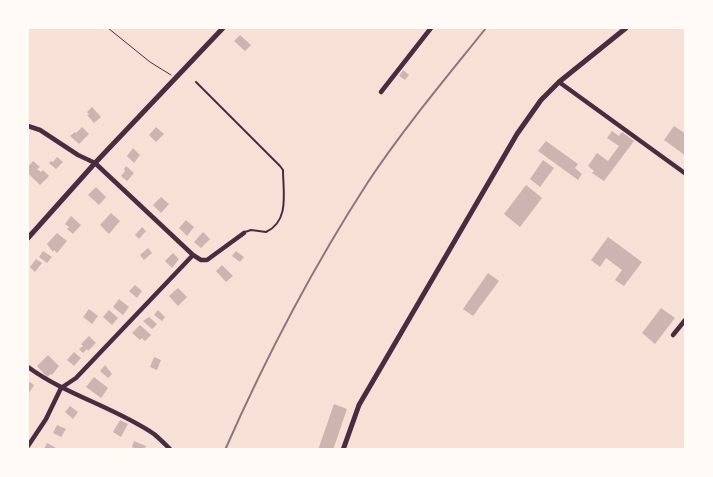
<!DOCTYPE html>
<html>
<head>
<meta charset="utf-8">
<style>
	body { margin:0 }
	#map { position:relative; width:713px; height:477px; overflow:hidden; background:#f7e1d7; font-family:"PT Sans",sans-serif }
	canvas { display:block }
	.frame { position:absolute; inset:0; border:29px solid #fffaf5; pointer-events:none }
</style>
</head>
<body>
<div id="map">
<canvas width="713" height="477"></canvas>
<div class="frame"></div>
</div>
<script>
const context = document.querySelector('canvas').getContext('2d');
context.lineJoin = 'round';
function fillPath(path, color) {
  context.fillStyle = color;
  context.fill(path, 'evenodd');
}
function stroke(path, color, width, dash) {
  context.strokeStyle = color;
  context.lineWidth = width;
  context.lineCap = dash ? 'butt' : 'round';
  context.setLineDash(dash || []);
  context.stroke(path);
}
fillPath(new Path2D(`
	M240 35 251 45 245 51 234 41Z
	M403 70 409 75 405 80 399 76Z
	M92 107 101 117 94 123 87 115 89 114 87 112Z
	M674 126 686 134V156L664 140Z
	M82 127 89 134 79 144 70 136 75 132 76 133Z
	M156 127 164 134 156 142 149 135Z
	M612 131 619 136 622 132 634 141 604 181 592 173 594 171 588 166 597 153 608 161 619 146 607 138Z
	M546 141 578 164 575 168 582 174 578 180 538 151Z
	M133 148 140 155 134 163 127 156Z
	M57 157 63 162 56 169 49 163 51 161 53 162Z
	M543 160 554 168 540 187 530 179Z
	M33 161 40 167 37 169 41 172 43 170 49 176 40 185 28 173V167Z
	M126 166 134 173 127 181 121 176 125 171 124 169Z
	M526 185 542 198 520 227 504 214Z
	M96 187 106 197 99 205 88 195Z
	M161 197 169 204 161 213 153 205Z
	M111 213 120 221 109 234 100 225Z
	M71 216 81 225 73 234 67 229 69 227 65 224Z
	M186 220 194 227 187 236 179 228Z
	M142 227 146 231 139 239 135 235Z
	M203 232 210 239 201 248 194 242Z
	M57 233 67 241 57 253 54 250 53 252 47 244Z
	M608 237 642 262 624 286 615 280 622 270 606 258 600 267 591 260Z
	M148 248 152 253 144 260 140 255Z
	M43 251 52 257 47 263 39 257Z
	M236 251 244 257 240 262 232 256Z
	M173 253 179 259 172 268 165 261Z
	M36 259 42 263 35 272 30 267Z
	M222 265 233 276 226 282 216 271Z
	M488 273 499 281 473 316 463 309Z
	M135 285 142 291 137 298 129 291Z
	M178 288 187 297 178 306 169 296Z
	M119 299 129 307 123 315 113 307Z
	M661 308 675 318 655 344 642 333Z
	M89 309 98 316 92 324 83 317Z
	M109 310 118 318 112 325 103 317Z
	M158 310 165 317 162 321 154 315Z
	M149 317 157 324 152 329 143 321Z
	M140 325 151 335 145 341 142 338 140 340 132 333Z
	M89 336 96 343 88 351 87 349 83 353 79 349 83 346 81 344Z
	M74 352 81 358 74 366 67 360Z
	M48 355 59 366 52 375 51 374 47 377 37 366Z
	M154 357 161 360 157 370 150 367Z
	M105 365 112 374 108 378 100 371Z
	M94 377 108 388 101 398 86 387Z
	M28 381 34 385 29 393 28 392Z
	M334 404 347 409 333 450H318Z
	M70 406 78 412 73 419 65 412Z
	M120 420 128 424 121 437 113 432Z
	M57 425 66 429 61 437 53 433Z
	M134 441 146 446 144 450H138L132 447Z
	M47 443 56 448 55 450 44 449Z`), '#ccb4b1');
stroke(new Path2D(`
	M108 28 150 62 171 75`), '#4a2c40', 1);
stroke(new Path2D(`
	M196 82 280 166 283 170C283 192 290 221 266 232L251 230 245 232`), '#4a2c40', 2);
stroke(new Path2D(`
	M559 82 686 174
	M381 92 431 28
	M28 126 40 130 78 155 95 163 193 255
	M673 335 686 319
	M28 367C66 395 114 407 154 434 160 439 166 445 171 450
	M28 446 46 419 61 388 76 378 193 255 201 260H207L244 233`), '#4a2c40', 4.5);
stroke(new Path2D(`
	M28 238 95 163 223 28
	M343 450 359 405 517 134 541 100 559 82 626 28`), '#4a2c40', 5);
stroke(new Path2D(`
	M225 450C266 357 313 267 368 182 404 128 446 78 486 28`), '#8f747c', 2);
</script>
</body>
</html>
